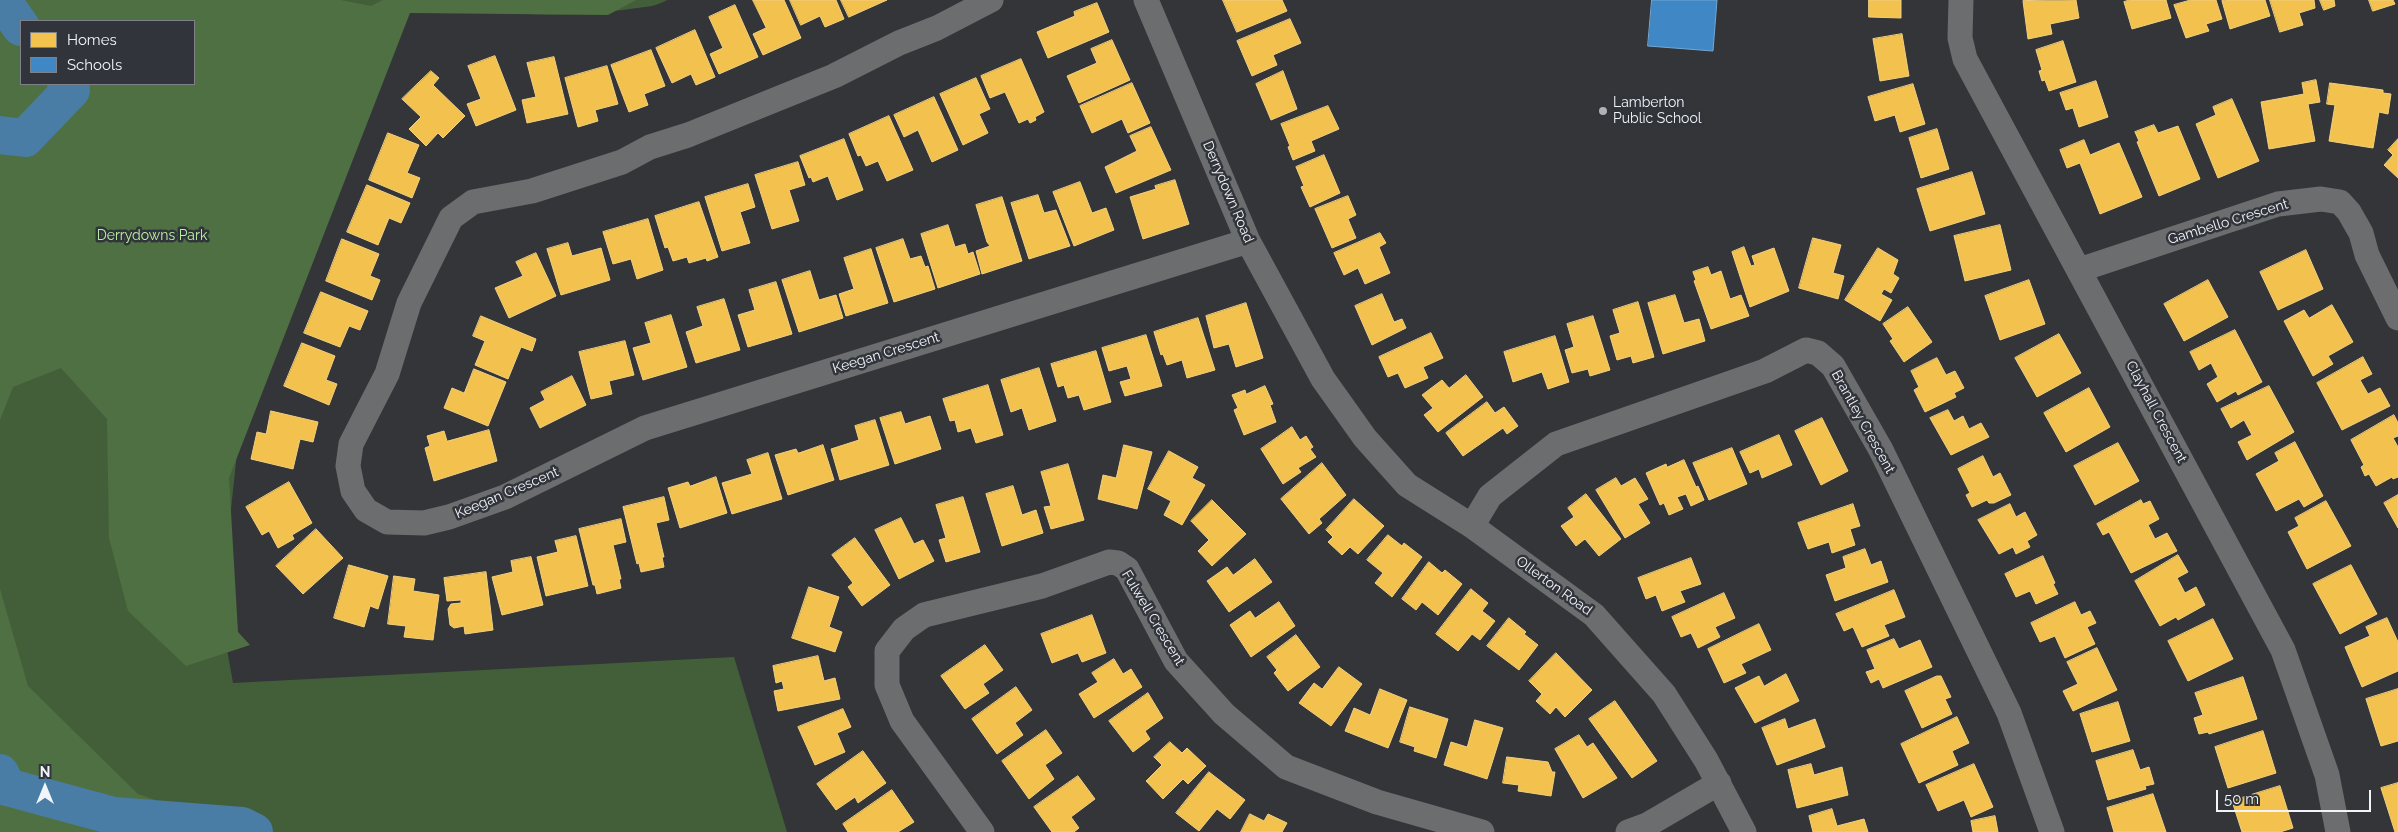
<!DOCTYPE html>
<html>
<head>
<meta charset="utf-8">
<style>
	body { margin:0 }
	#map { position:relative; width:2398px; height:832px; overflow:hidden; background:#333538; font-family:Raleway,sans-serif }
	canvas { display:block }
	.legend { position:absolute; left:20px; top:20px; width:175px; height:65px; box-sizing:border-box; background:#31343a; border:1px solid #7e8186; margin:0; padding:6px 9px; list-style:none; font-size:15px; color:#f1f4f8 }
	.legend li { display:flex; align-items:center; gap:10px; height:25px }
	.legend b { width:25px; border:1px solid #7e8186 }
	.north { position:absolute; left:20px; top:762px; width:50px; height:50px; -webkit-text-stroke:4px #31343a; paint-order:stroke; rotate:0deg; font-size:14px; font-weight:700; line-height:20px; text-align:center; color:#f1f4f8 }
	.north::after { content:''; display:block; margin:auto; width:18px; height:22px; background:#f1f4f8; clip-path:polygon(50% 0,100% 100%,50% 72%,0 100%) }
	.scale { position:absolute; left:2216px; top:790px; width:155px; height:22px; box-sizing:border-box; border:2px solid #f1f4f8; border-top:0; padding-left:6px; font-size:15px; line-height:18px; white-space:nowrap; color:#f1f4f8; -webkit-text-stroke:4px #31343a; paint-order:stroke }
</style>
</head>
<body>
<div id="map">
<canvas width="2398" height="832"></canvas>
<ul class="legend">
<li><b style="height:14px;background:#f2c14e"></b>Homes</li>
<li><b style="height:14px;background:#3f88c5"></b>Schools</li>
</ul>
<div class="north">N</div>
<div class="scale">50 m</div>
</div>
<script>
const context = document.querySelector('canvas').getContext('2d');
context.lineJoin = 'round';
function fillPath(path, color) {
  context.fillStyle = color;
  context.fill(path, 'evenodd');
}
function stroke(path, color, width, dash) {
  context.strokeStyle = color;
  context.lineWidth = width;
  context.lineCap = dash ? 'butt' : 'round';
  context.setLineDash(dash || []);
  context.stroke(path);
}
function label(font, color, halo, rows, align = 'center') {
  context.font = font + ' Raleway,sans-serif';
  context.lineWidth = 5;
  context.setLineDash([]);
  context.textBaseline = 'middle';
  context.strokeStyle = halo;
  context.fillStyle = color;
  for (const [text, x, y, turn = 0] of rows) {
    context.save();
    context.translate(x, y);
    context.rotate((+turn || 0) * Math.PI / 180);
    context.textAlign = isNaN(turn) ? turn : align;
    if (halo) context.strokeText(text, 0, 0);
    context.fillText(text, 0, 0);
    context.restore();
  }
}
fillPath(new Path2D(`
	M0 0H667C656 7 643 7 630 9 554 21 477 10 400 6L238 444 220 610 233 683 734 657 787 832H0ZM21 21H194V84H21Z`), '#435f3a');
fillPath(new Path2D(`
	M0 0H341L371 6 383 0H636L608 15 410 13 229 478 238 632 250 645 186 666 128 611 109 538 107 419 61 368 13 387 0 420ZM194 21V84H21V21Z
	M0 589 28 686 138 794 249 832H0Z`), '#4e7042');
const homes = new Path2D(`
	M753 0H784L801 38 763 55 753 34 766 28Z
	M790 0H836L844 19 825 27 820 16 801 25Z
	M841 0H887L849 17Z
	M1223 0H1282L1287 11 1237 32Z
	M1869 0H1901V18L1869 17Z
	M2076 0 2079 18 2050 24 2052 34 2028 39 2023 1Z
	M2130 0H2166L2171 18 2132 29 2124 2Z
	M2191 0H2216L2222 19 2206 24 2209 31 2186 38 2174 5Z
	M2226 0H2265L2270 16 2230 29 2222 1Z
	M2270 0H2314L2315 8 2299 13 2303 25 2280 32Z
	M2320 0H2334L2335 6 2324 10Z
	M2369 0H2393L2395 4 2373 11Z
	M1097 3 1109 32 1048 58 1037 32 1075 16 1074 12Z
	M735 5 758 57 719 74 710 54 723 48 709 17Z
	M1290 19 1301 43 1273 55 1277 65 1252 76 1237 41Z
	M695 30 715 77 696 85 691 74 672 83 656 48Z
	M1902 34 1909 76 1880 81 1873 39Z
	M1112 40 1130 80 1079 103 1067 76 1097 63 1091 49Z
	M2063 41 2076 82 2049 91 2045 80 2042 81 2039 71 2042 70 2036 50Z
	M651 50 665 86 644 94 648 105 629 112 611 65Z
	M495 56 516 110 476 126 467 104 481 99 468 66Z
	M554 57 568 114 527 123 522 100 536 97 527 63Z
	M1021 59 1044 112 1035 117 1036 120 1030 123 1028 119 1019 123 1005 92 990 98 981 76Z
	M607 66 618 104 595 110 598 121 578 127 565 78Z
	M431 71 439 78 433 85 465 116 443 138 438 133 426 146 409 129 421 117 402 99Z
	M1283 71 1297 109 1271 120 1256 84Z
	M976 78 990 109 979 114 988 133 963 145 940 94Z
	M2316 80 2320 102 2308 104 2315 141 2269 149 2261 102 2304 94 2302 83Z
	M2096 81 2108 117 2079 127 2073 108 2066 110 2060 93Z
	M1132 83 1150 123 1128 133 1122 119 1092 133 1080 106Z
	M2330 83 2383 90V93L2391 94 2388 114 2379 112 2373 148 2329 141 2335 105 2327 104Z
	M1913 84 1925 124 1900 132 1895 115 1875 121 1868 97Z
	M934 97 958 150 932 162 918 130 904 137 894 115Z
	M2232 99 2259 161 2218 178 2196 124 2216 115 2213 107Z
	M1328 106 1339 129 1311 141 1315 151 1293 160 1288 147 1290 146 1281 124Z
	M889 116 913 170 887 181 878 161 866 166 861 155 858 156 849 134Z
	M2154 125 2158 133 2178 126 2200 179 2159 196 2137 142 2139 141 2135 132Z
	M1151 127 1171 170 1116 193 1105 167 1137 151 1130 136Z
	M1937 129 1949 169 1921 178 1909 138Z
	M388 133 419 145 407 173 420 178 412 198 369 180Z
	M844 139 863 190 837 200 828 176 813 182 811 177 809 178 800 156Z
	M2398 139V178L2384 165 2393 155 2388 150Z
	M2084 140 2090 155 2119 143 2142 197 2100 214 2080 163 2067 168 2060 150Z
	M1324 155 1340 193 1310 207 1301 187 1304 186 1296 167Z
	M798 162 805 185 789 190 799 221 772 229 755 175Z
	M1972 172 1985 214 1930 231 1917 189Z
	M1175 180 1189 224 1143 239 1130 197 1156 189 1155 186Z
	M1080 182 1092 213 1106 208 1114 230 1074 246 1053 192Z
	M748 184 755 207 740 212 750 243 722 251 705 197Z
	M367 185 410 203 401 223 389 218 378 245 347 232Z
	M1038 195 1044 213 1056 210 1070 246 1029 259 1011 203Z
	M1348 196 1356 215 1348 219 1356 238 1332 248 1315 209Z
	M1002 197 1022 261 982 274 976 251 990 246 987 242 976 205Z
	M699 202 718 257 707 261 706 258 689 263 687 257 673 261 668 247 665 248 655 216Z
	M648 219 663 270 637 279 631 259 613 264 603 232Z
	M948 225 955 247 965 244 968 254 973 252 980 274 938 288 921 234Z
	M2000 225 2011 270 1965 281 1954 236Z
	M1380 233 1386 243 1379 247 1390 273 1365 284 1358 268 1344 275 1334 253Z
	M1813 238 1841 245 1833 273 1844 276 1838 299 1799 288Z
	M342 239 379 254 370 276 380 280 372 300 326 281Z
	M903 239 910 259 921 256 925 267 928 266 935 289 894 302 876 248Z
	M568 243 572 256 601 248 610 280 561 295 547 249Z
	M1744 247 1751 266 1755 265 1752 256 1774 248 1789 291 1750 307 1732 252Z
	M1878 248 1898 260 1893 274 1899 278 1891 293 1884 289 1881 294 1892 300 1880 321 1845 300Z
	M871 249 888 303 846 316 839 294 854 289 844 258Z
	M2306 250 2323 289 2278 310 2260 272Z
	M536 253 556 296 509 318 495 288 523 276 516 262Z
	M1708 267 1711 275 1721 271 1730 299 1741 295 1749 316 1711 329 1694 281 1696 280 1693 272Z
	M810 271 819 300 836 295 843 318 799 332 782 280Z
	M2029 280 2045 324 2000 340 1985 296Z
	M2208 280 2228 317 2184 341 2164 304Z
	M776 282 792 334 748 347 738 315 755 310 749 290Z
	M321 292 368 311 360 330 349 326 340 347 304 333Z
	M1382 294 1394 322 1402 319 1406 328 1372 345 1355 306Z
	M1675 295 1684 323 1699 319 1705 341 1663 354 1648 303Z
	M724 299 740 350 696 363 686 332 703 326 697 307Z
	M1638 302 1654 357 1633 363 1631 356 1617 360 1610 336 1620 333 1613 310Z
	M1246 303 1263 358 1236 367 1229 344 1214 348 1206 316Z
	M2332 305 2353 342 2328 356 2333 364 2313 376 2284 321 2304 310 2309 318Z
	M1908 307 1932 342 1904 362 1890 341 1893 339 1883 324Z
	M671 315 687 367 643 380 633 348 651 343 645 323Z
	M481 316 536 339 532 351 521 347 508 379 475 365 485 341 473 336Z
	M1593 316 1610 370 1590 376 1588 369 1572 373 1565 350 1574 347 1567 324Z
	M1198 318 1215 370 1187 378 1182 360 1167 365 1163 354 1161 355 1154 332Z
	M2235 330 2262 382 2238 395 2236 391 2217 402 2207 384 2218 377 2211 363 2199 370 2190 352Z
	M1431 333 1443 358 1423 367 1428 378 1405 388 1398 373 1388 377 1379 357Z
	M2059 334 2081 373 2037 397 2015 358Z
	M1146 335 1162 386 1125 396 1120 382 1131 379 1127 366 1109 371 1102 348Z
	M1555 336 1569 382 1548 389 1542 372 1513 382 1504 352Z
	M625 341 634 375 609 381 612 394 591 399 579 352Z
	M302 343 335 356 326 380 337 384 329 405 284 386Z
	M1096 351 1111 402 1084 410 1079 395 1068 398 1064 385 1058 387 1051 364Z
	M2363 357 2372 374 2360 380 2368 394 2380 388 2390 406 2342 430 2317 383Z
	M1937 358 1946 375 1955 371 1964 388 1954 393 1956 397 1925 412 1914 390 1919 387 1911 371Z
	M1039 368 1056 421 1029 430 1022 408 1011 412 1001 380Z
	M474 369 506 382 488 426 444 408 452 388 464 393Z
	M1466 375 1483 397 1438 432 1424 415 1433 408 1422 395 1442 380 1449 388Z
	M572 376 586 405 540 428 530 408 545 400 541 392Z
	M988 385 1003 435 976 443 971 428 958 432 955 420 950 421 943 399Z
	M1265 386 1273 404 1270 405 1276 422 1244 435 1234 410 1238 408 1232 395 1245 390 1246 394Z
	M2269 386 2294 432 2247 460 2238 442 2252 435 2244 420 2231 428 2221 409Z
	M2089 388 2110 427 2066 452 2044 413Z
	M1487 402 1495 413 1504 407 1518 426 1507 434 1503 428 1463 456 1446 433Z
	M1948 410 1954 421 1963 416 1969 429 1981 423 1989 437 1951 455 1930 418Z
	M271 411 318 422 313 442 300 439 293 469 251 459 257 432 266 434Z
	M901 412 905 424 930 416 941 449 895 464 880 418Z
	M2394 415 2398 423V436L2393 438 2398 447V477L2393 479 2392 477 2376 486 2369 474 2365 476 2361 467 2364 465 2351 440Z
	M1822 418 1848 471 1821 485 1795 431Z
	M875 420 889 465 840 480 831 449 859 440 855 426Z
	M1292 427 1300 440 1306 436 1313 447 1310 449 1316 457 1298 468 1301 472 1283 484 1261 449Z
	M489 430 497 461 434 481 425 448 430 446 427 436 444 431 447 441Z
	M1779 435 1792 465 1762 478 1759 469 1750 473 1740 452Z
	M2295 442 2323 496 2304 507 2299 499 2276 511 2256 474 2279 461 2275 453Z
	M2118 443 2139 481 2095 505 2074 466Z
	M823 445 834 480 788 495 775 455 796 449 798 453Z
	M1124 445 1152 452 1137 509 1098 499 1103 475 1116 478Z
	M1732 448 1747 484 1709 500 1693 463Z
	M1169 451 1198 467 1192 478 1205 485 1182 525 1164 515 1171 501 1148 489Z
	M768 453 782 499 732 514 722 483 752 474 747 460Z
	M1983 456 1993 477 2000 473 2011 495 1994 503H1989L1987 500 1972 507 1966 495 1970 493 1958 469Z
	M1684 460 1696 487 1698 486 1704 500 1691 506 1686 494 1677 497 1683 509 1669 515 1664 503 1660 505 1646 473 1666 464 1667 467Z
	M1322 463 1346 495 1319 519 1322 523 1309 534 1281 499Z
	M1068 464 1084 520 1051 529 1044 507 1051 506 1041 472Z
	M716 477 727 513 680 528 668 488 688 482 690 486Z
	M1616 478 1621 486 1635 478 1648 499 1638 504 1650 523 1625 538 1596 490Z
	M289 482 312 523 292 535 294 539 278 548 269 531 262 535 246 507Z
	M1013 486 1022 515 1036 510 1043 533 1002 546 986 494Z
	M1586 494 1621 539 1599 556 1585 539 1576 546 1561 526 1574 517 1568 508Z
	M2398 495V528L2384 503Z
	M664 497 669 520 656 523 664 557H662L664 567 641 572 639 563 637 564 623 507Z
	M963 497 980 552 946 562 939 540 946 538 936 505Z
	M1354 499 1384 526 1358 554 1350 547 1342 555 1328 542 1333 537 1326 530Z
	M1212 500 1246 534 1212 566 1198 551 1209 540 1191 521Z
	M2141 500 2143 504 2150 501 2159 519 2148 525 2155 539 2167 533 2177 551 2131 573 2109 532 2103 535 2097 524Z
	M2326 501 2351 546 2307 569 2288 532 2299 526 2295 518Z
	M1853 504 1860 526 1850 529 1855 545 1832 553 1829 542 1808 549 1798 523Z
	M2010 504 2016 517 2025 512 2037 535 2027 541 2030 547 2016 554 2013 547 1999 554 1978 520Z
	M901 518 914 544 923 540 934 561 899 579 875 530Z
	M621 519 626 542 613 545 621 579H619L621 588 597 594 595 585H593L579 529Z
	M316 529 343 558 303 594 276 566Z
	M1388 535 1402 546 1404 543 1422 557 1392 597 1375 583 1383 573 1367 560Z
	M576 536 588 586 546 596 537 557 558 552 555 541Z
	M855 538 890 585 862 606 848 587 853 583 832 555Z
	M1865 549 1871 565 1881 561 1888 582 1835 601 1826 575 1846 568 1843 557Z
	M2178 555 2188 572 2177 578 2185 593 2196 587 2205 605 2178 620 2176 617 2160 626 2135 581Z
	M2043 556 2055 583 2053 584 2058 594 2036 604 2030 591 2016 597 2005 574Z
	M531 557 543 605 502 615 492 577 513 572 511 561Z
	M1691 558 1701 584 1680 591 1685 602 1662 611 1656 595 1646 599 1638 578Z
	M1255 559 1272 582 1229 612 1207 581 1227 567 1233 575Z
	M1429 562 1442 573 1445 570 1462 584 1438 615 1422 602 1416 610 1402 599Z
	M349 565 388 576 378 609 370 606 364 627 334 618Z
	M2351 565 2377 614 2340 634 2313 584Z
	M486 572 493 630 465 634 464 626 454 628 450 625 448 609 451 604 461 603V600L447 601 444 578Z
	M394 576 415 579 413 591 439 595 433 640 404 637 406 626 388 624Z
	M809 587 839 597 829 627 842 632 835 652 792 638Z
	M1471 589 1488 603 1482 611 1495 621 1480 640 1472 634 1458 651 1436 634Z
	M1894 590 1905 617 1884 625 1889 636 1862 647 1853 627 1844 631 1836 614Z
	M1724 593 1735 618 1715 627 1720 637 1698 648 1691 633 1681 637 1672 617Z
	M1279 602 1295 626 1251 657 1230 625 1250 611 1255 618Z
	M2075 602 2081 615 2090 611 2096 623 2087 627 2095 644 2065 658 2055 636 2040 642 2031 623Z
	M1092 615 1106 653 1082 662 1078 653 1052 663 1041 634Z
	M1509 618 1526 632 1524 634 1538 645 1519 670 1487 646Z
	M2387 618 2398 642V671L2362 687 2345 647 2370 636 2366 627Z
	M2213 619 2233 659 2188 681 2168 641Z
	M1759 624 1771 650 1741 664 1746 673 1724 683 1708 649Z
	M1296 635 1320 667 1288 691 1274 673 1277 670 1267 657Z
	M1894 639 1899 649 1920 640 1932 667 1883 688 1879 679 1871 683 1866 672 1875 669 1867 650Z
	M985 645 1003 670 983 684 989 693 965 709 941 676Z
	M2097 648 2117 690 2073 711 2063 691 2078 684 2067 662Z
	M1556 653 1592 690 1565 717 1556 707 1550 714 1536 701 1542 694 1529 681Z
	M818 656 824 681 835 678 840 699 778 711 774 691 784 689 782 681 776 683 773 666Z
	M1114 659 1123 674 1131 669 1142 687 1094 718 1079 694 1098 682 1092 673Z
	M1339 667 1362 684 1331 726 1299 703 1314 683 1322 689Z
	M1786 674 1799 701 1755 723 1735 688 1759 676 1764 686Z
	M1937 676H1941L1951 697 1945 699 1952 714 1922 728 1905 691Z
	M2243 677 2257 719 2209 734 2208 732 2199 734 2194 718 2203 715 2195 693Z
	M1016 687 1032 710 1015 723 1023 735 997 754 972 719Z
	M1380 689 1407 700 1388 748 1345 731 1354 708 1370 715Z
	M2398 689V741L2381 746 2366 699Z
	M1148 693 1163 718 1145 731 1150 739 1133 752 1109 721Z
	M1615 701 1657 761 1632 778 1589 719Z
	M2118 702 2130 741 2092 752 2080 714Z
	M1410 707 1448 719 1436 758 1414 751 1415 747 1400 742Z
	M843 709 851 727 837 733 845 752 815 765 798 727Z
	M1957 717 1969 743 1952 751 1958 765 1919 783 1901 744Z
	M1785 719 1788 729 1815 719 1825 747 1777 765 1762 728Z
	M1475 720 1503 728 1487 779 1444 765 1451 742 1467 747Z
	M1046 730 1062 753 1045 765 1054 779 1029 799 1002 761Z
	M2263 731 2276 773 2228 788 2215 747Z
	M1579 735 1587 747 1593 743 1617 778 1583 798 1555 749Z
	M1170 742 1182 753 1187 748 1206 766 1188 784 1183 779 1163 799 1146 781 1162 765 1154 757Z
	M2133 750 2140 770 2149 767 2154 784 2145 786 2146 789 2108 800 2096 761Z
	M863 751 886 783 858 803 855 797 836 810 817 784Z
	M1507 757 1548 762 1552 772H1555L1551 796 1518 791 1519 785 1503 783Z
	M1811 764 1814 775 1842 767 1848 795 1797 808 1788 770Z
	M1974 764 1993 807 1971 817 1964 800 1938 811 1926 785Z
	M1209 772 1245 800 1230 819 1217 809 1199 831 1176 813Z
	M1078 776 1095 799 1071 817 1079 828 1074 832H1052L1034 807Z
	M2398 783V832H2395L2381 788Z
	M2280 786 2293 828 2280 832H2242L2232 801Z
	M892 790 914 822 898 832H848L843 824Z
	M2153 794 2166 832H2114L2107 808Z
	M1832 809 1837 826 1864 819 1868 832H1813L1809 816Z
	M1250 814 1264 821 1268 814 1287 823 1282 832H1241Z
	M1995 816 1998 832H1973L1971 821Z`);
fillPath(homes, '#f2c14e');
stroke(homes, '#f2d081', 1);
const schools = new Path2D(`
	M1652 0H1717L1713 51 1648 46Z`);
fillPath(schools, '#3f88c5');
stroke(schools, '#74a8d4', 1);
stroke(new Path2D(`
	M2 0 21 27
	M0 135 25 138 71 90 66 84
	M0 773 7 787 114 816 242 826 254 832`), '#497da5', 38);
stroke(new Path2D(`
	M991 0 937 28 899 43 834 76 688 135 650 147 622 162 532 191 473 202 451 218 409 303 387 374 351 444 348 466 353 491 366 510 387 522 424 523 449 517 505 497 645 428 1248 241
	M1146 0 1248 241 1323 379 1338 400 1365 438 1407 485 1472 526 1594 615 1664 694 1706 760 1744 832
	M1961 0 1960 38 1965 59 2283 650 2327 775 2338 832
	M2079 270 2278 204 2321 199 2340 202 2349 212 2361 233 2367 255 2398 318
	M1472 526 1490 496 1556 444 1765 371 1806 350 1818 353 1833 366 1881 450 2009 713 2052 832
	M982 832 902 721 887 685V651L904 629 924 615 1042 586 1109 562 1118 563 1127 569 1176 661 1224 714 1286 767 1377 802 1482 832
	M1628 832 1647 825 1719 783`), '#6c6d6e', 25);
for (const [x, y, r, color] of [
	[1603,111,5,"#aeb1b5"]
]) {
  const dot = new Path2D();
  dot.arc(x, y, r, 0, 2 * Math.PI);
  context.fillStyle = color;
  context.fill(dot);
  stroke(dot, '#31343a', 2);
}
label('14px', '#f1f4f8', '#31343a', [
	["Lamberton",1613,103],
	["Public School",1613,119]
], 'left');
label('14px', '#f1f4f8', '#31343a', [
	["Derrydown Road",1228,192,67],
	["Gambello Crescent",2228,222,-17],
	["Keegan Crescent",886,353,-17],
	["Clayhall Crescent",2156,412,62],
	["Brantley Crescent",1863,422,61],
	["Keegan Crescent",507,493,-23],
	["Ollerton Road",1554,586,36],
	["Fulwell Crescent",1153,618,59]
]);
label('14px', '#b8f2a2', '#31343a', [
	["Derrydowns Park",152,236]
]);
</script>
</body>
</html>
